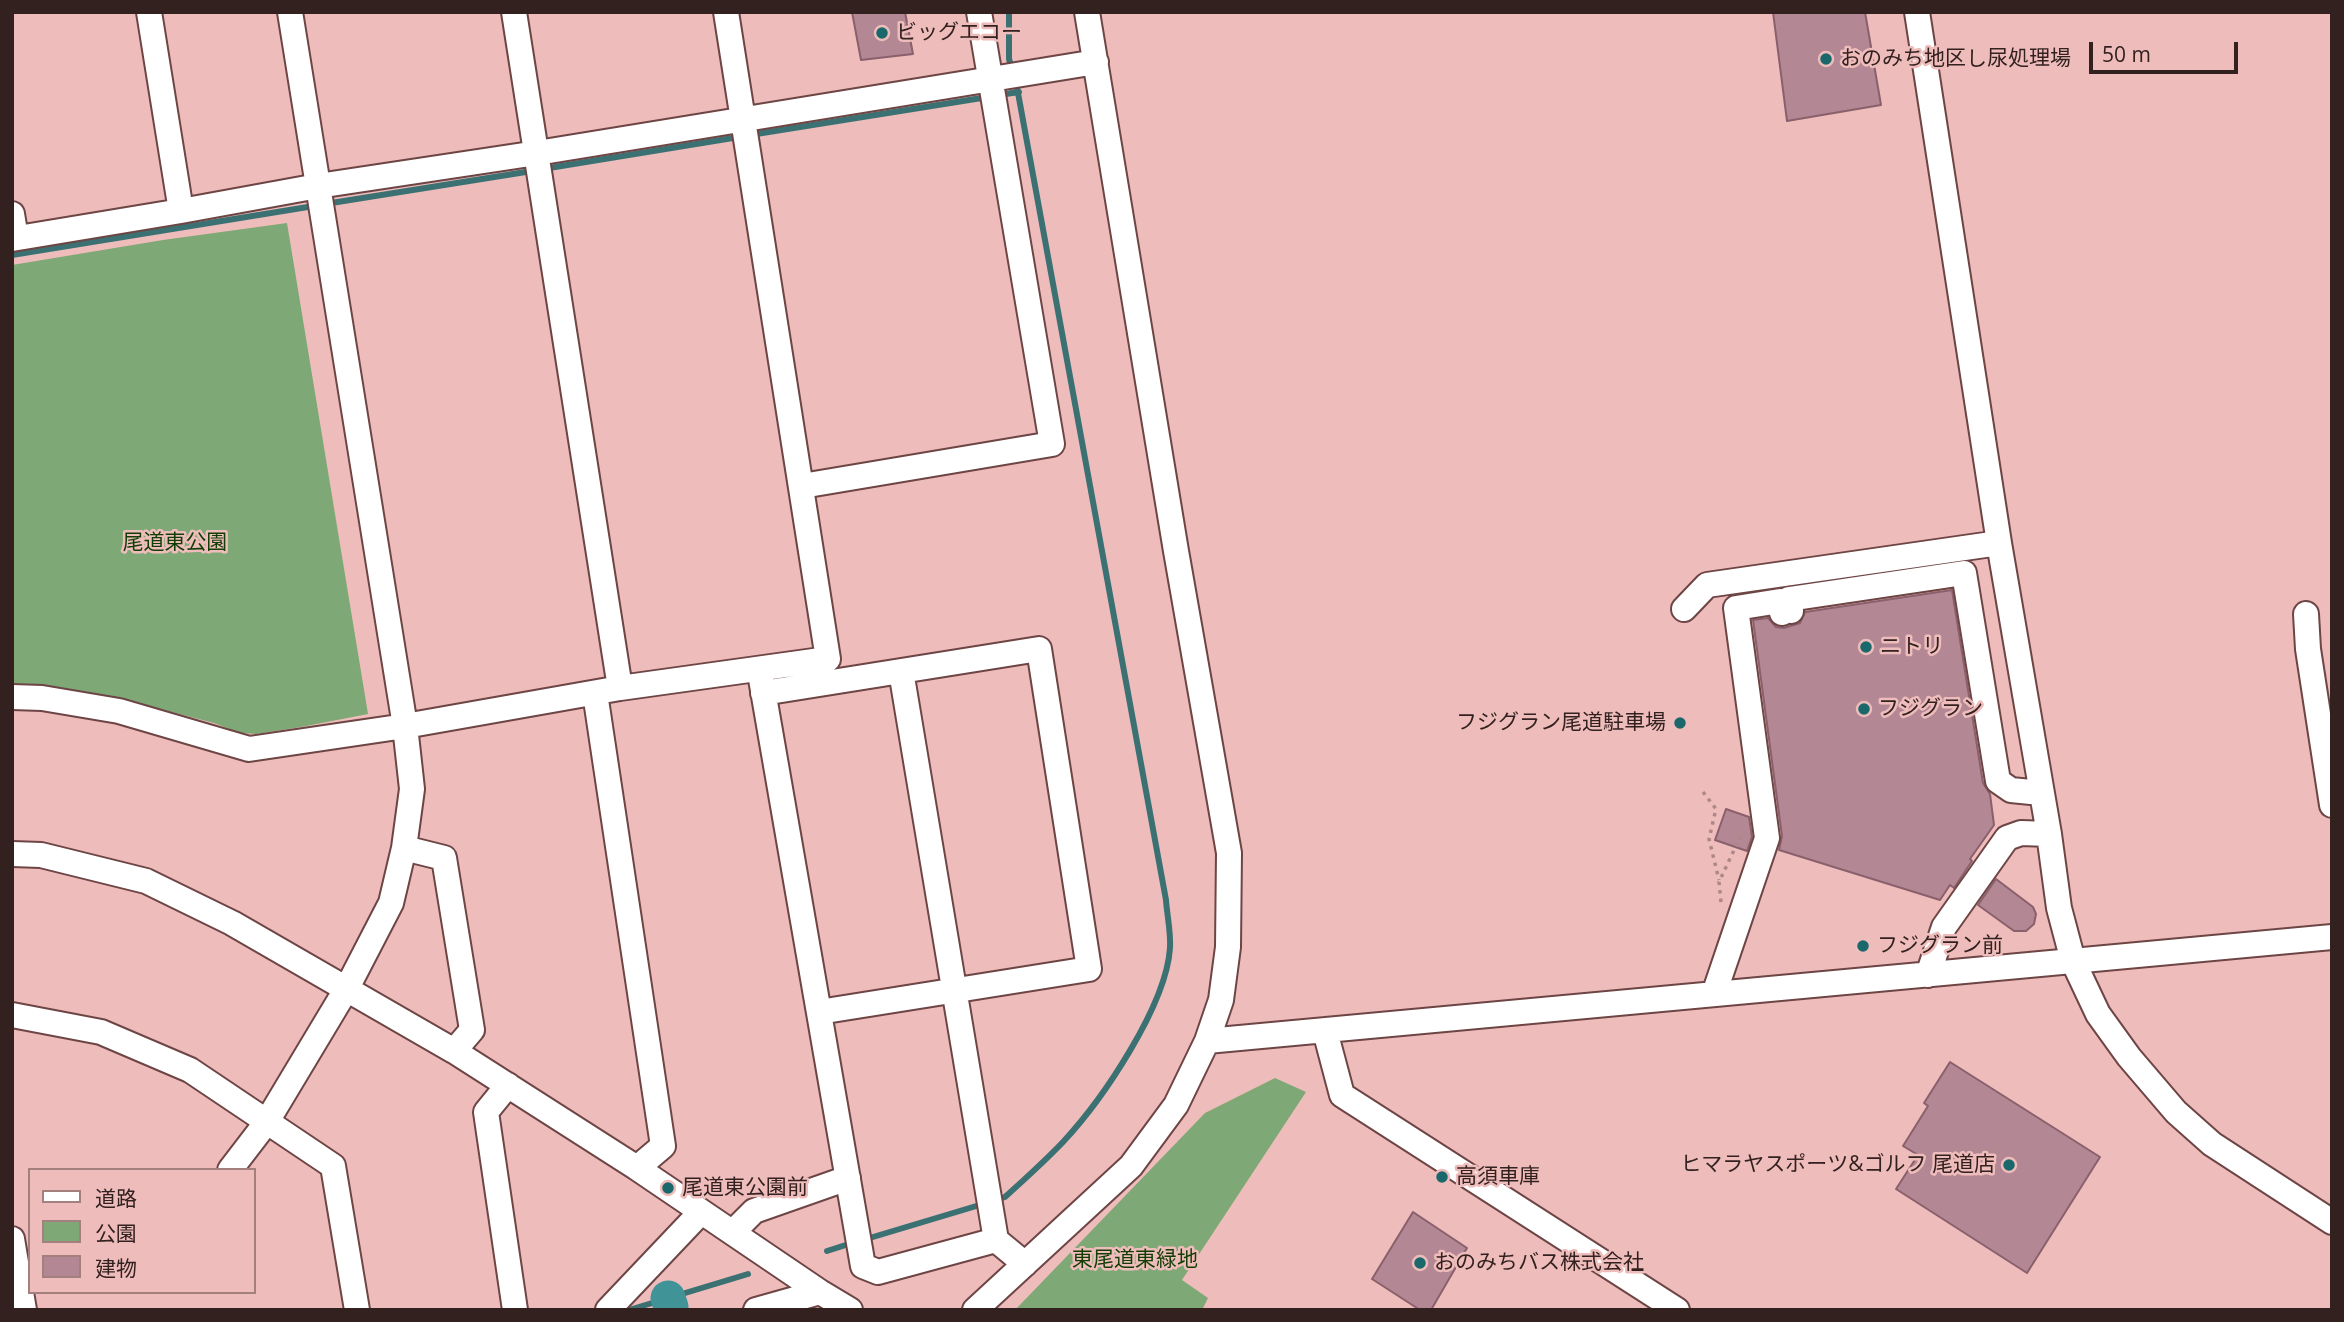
<!DOCTYPE html>
<html>
<head>
<meta charset="utf-8">
<style>
	body { margin:0 }
	#map { position:relative; width:2344px; height:1322px; overflow:hidden; background:#eebdbb; font-family:"Open Sans","Noto Sans JP",sans-serif }
	canvas { display:block }
	.frame { position:absolute; inset:0; border:14px solid #332120; pointer-events:none }
	.legend { position:absolute; left:28px; top:1168px; width:228px; height:126px; box-sizing:border-box; background:#eebdbb; border:2px solid #a37f7d; margin:0; padding:9px 12px; list-style:none; font-size:21px; color:#332120 }
	.legend li { display:flex; align-items:center; gap:14px; height:35px }
	.legend b { width:35px; border:2px solid #a37f7d }
	.scale { position:absolute; left:2089px; top:42px; width:149px; height:32px; box-sizing:border-box; border:4px solid #332120; border-top:0; padding-left:9px; font-size:21px; line-height:24px; white-space:nowrap; color:#332120; -webkit-text-stroke:5px #eebdbb; paint-order:stroke }
</style>
</head>
<body>
<div id="map">
<canvas width="2344" height="1322"></canvas>
<div class="frame"></div>
<ul class="legend">
<li><b style="height:9px;background:#fff"></b>道路</li>
<li><b style="height:19px;background:#7ea875"></b>公園</li>
<li><b style="height:19px;background:#b38794"></b>建物</li>
</ul>
<div class="scale">50 m</div>
</div>
<script>
const context = document.querySelector('canvas').getContext('2d');
context.lineJoin = 'round';
function fillPath(path, color) {
  context.fillStyle = color;
  context.fill(path, 'evenodd');
}
function stroke(path, color, width, dash) {
  context.strokeStyle = color;
  context.lineWidth = width;
  context.lineCap = dash ? 'butt' : 'round';
  context.setLineDash(dash || []);
  context.stroke(path);
}
function label(font, color, halo, rows, align = 'center') {
  context.font = font + ' "Open Sans","Noto Sans JP",sans-serif';
  context.lineWidth = 5;
  context.setLineDash([]);
  context.textBaseline = 'middle';
  context.strokeStyle = halo;
  context.fillStyle = color;
  for (const [text, x, y, turn = 0] of rows) {
    context.save();
    context.translate(x, y);
    context.rotate((+turn || 0) * Math.PI / 180);
    context.textAlign = isNaN(turn) ? turn : align;
    if (halo) context.strokeText(text, 0, 0);
    context.fillText(text, 0, 0);
    context.restore();
  }
}
fillPath(new Path2D(`
	M287 223 368 714 301 727 256 734 240 733 214 723 129 701 90 693 12 684V265L163 240Z
	M1275 1078 1306 1092 1182 1280 1208 1298 1202 1310H1015L1205 1113Z`), '#7ea875');
stroke(new Path2D(`
	M1009 12V59L1013 72
	M999 95 1019 92
	M750 135 988 97
	M543 169 739 137
	M325 204 532 171
	M12 255 314 206
	M993 1201 1005 1197C1025 1179 1045 1161 1063 1142 1103 1099 1166 1006 1170 948 1171 932 1167 915 1166 900L1016 82
	M863 1240 983 1204
	M827 1251 852 1243
	M629 1310 748 1274`), '#3c7173', 6);
stroke(new Path2D(`
	M668 1298 671 1307`), '#409397', 35);
const building = new Path2D(`
	M852 12H905L913 54 861 60Z
	M1773 12H1865L1881 105 1787 121Z
	M1952 590 1983 783 1990 794 1994 825 1970 859 1972 861 1954 888 1950 885 1940 900 1779 850 1782 836 1753 620 1768 618 1776 627 1784 628 1800 623 1805 612Z
	M1726 809 1749 817 1752 837 1747 851 1715 840Z
	M1996 879 2033 907 2036 914 2034 924 2026 931H2014L1978 905Z
	M1950 1062 2100 1157 2027 1273 1896 1189 1918 1155 1903 1146 1928 1106 1924 1103Z
	M1413 1212 1467 1248 1431 1310H1420L1372 1279Z`);
fillPath(building, '#b38794');
stroke(building, '#8a606c', 2);
const minor = new Path2D(`
	M149 12 181 211
	M514 12 620 688
	M1917 12 1999 543 2049 834 2059 908 2073 961 2098 1014 2129 1057 2176 1112 2212 1144 2332 1222
	M12 214 16 238
	M12 239 181 211 318 186 537 153 1096 62
	M802 486 1052 444 979 12
	M1684 609 1707 585 1999 543
	M1791 611 1789 599 1964 573 1998 781 2011 790 2041 793
	M2306 614 2308 649 2332 805
	M901 671 996 1240 1025 1264
	M761 679 863 1266 878 1272 996 1240
	M595 693 663 1146 637 1168
	M763 693 1039 649 1089 969 819 1012
	M12 697 42 698 119 711 249 749 405 726 620 688 828 659 726 12
	M404 848 444 858 472 1030 454 1051
	M12 854 41 855 146 881 232 923 454 1051 637 1168 820 1292 850 1310
	M1928 975 1944 927 2007 838 2021 833 2049 834
	M1714 994 1767 838 1736 608 1780 601 1782 613
	M12 1015 101 1032 190 1070 333 1166 357 1310
	M1325 1031 1342 1095 1677 1310
	M1207 1041 2332 937
	M508 1085 486 1112 515 1310
	M230 1170 266 1123 347 988 391 903 404 848 412 789 405 726 290 12
	M733 1232 754 1211 848 1178
	M12 1239 24 1310
	M608 1310 701 1212
	M756 1310 820 1292
	M975 1310 1131 1166 1176 1105 1207 1041 1221 1000 1228 947 1229 853 1176 551 1087 12`);
stroke(minor, '#6e4545', 28);
stroke(new Path2D(`
	M1703 792 1716 809 1709 839 1719 880
	M1721 902 1719 882 1743 831`), '#ae8886', 3.5, [3.5, 5]);
stroke(minor, '#fff', 24);
for (const [x, y, r, color] of [
	[882,33,7,"#1a686b"],
	[1826,59,7,"#1a686b"],
	[1866,647,7,"#1a686b"],
	[1864,709,7,"#1a686b"],
	[1680,723,7,"#1a686b"],
	[1863,946,7,"#1a686b"],
	[2009,1165,7,"#1a686b"],
	[1442,1177,7,"#1a686b"],
	[668,1188,7,"#1a686b"],
	[1420,1263,7,"#1a686b"]
]) {
  const dot = new Path2D();
  dot.arc(x, y, r, 0, 2 * Math.PI);
  context.fillStyle = color;
  context.fill(dot);
  stroke(dot, '#eebdbb', 2.5);
}
label('21px', '#332120', '#eebdbb', [
	["ビッグエコー",896,33],
	["おのみち地区し尿処理場",1840,59],
	["ニトリ",1880,647],
	["フジグラン",1878,709],
	["フジグラン尾道駐車場",1666,723,"right"],
	["フジグラン前",1877,946],
	["ヒマラヤスポーツ&ゴルフ 尾道店",1995,1165,"right"],
	["高須車庫",1456,1177],
	["尾道東公園前",682,1188],
	["おのみちバス株式会社",1434,1263]
], 'left');
label('21px', '#113e04', '#eebdbb', [
	["尾道東公園",175,543],
	["東尾道東緑地",1135,1260]
]);
</script>
</body>
</html>
